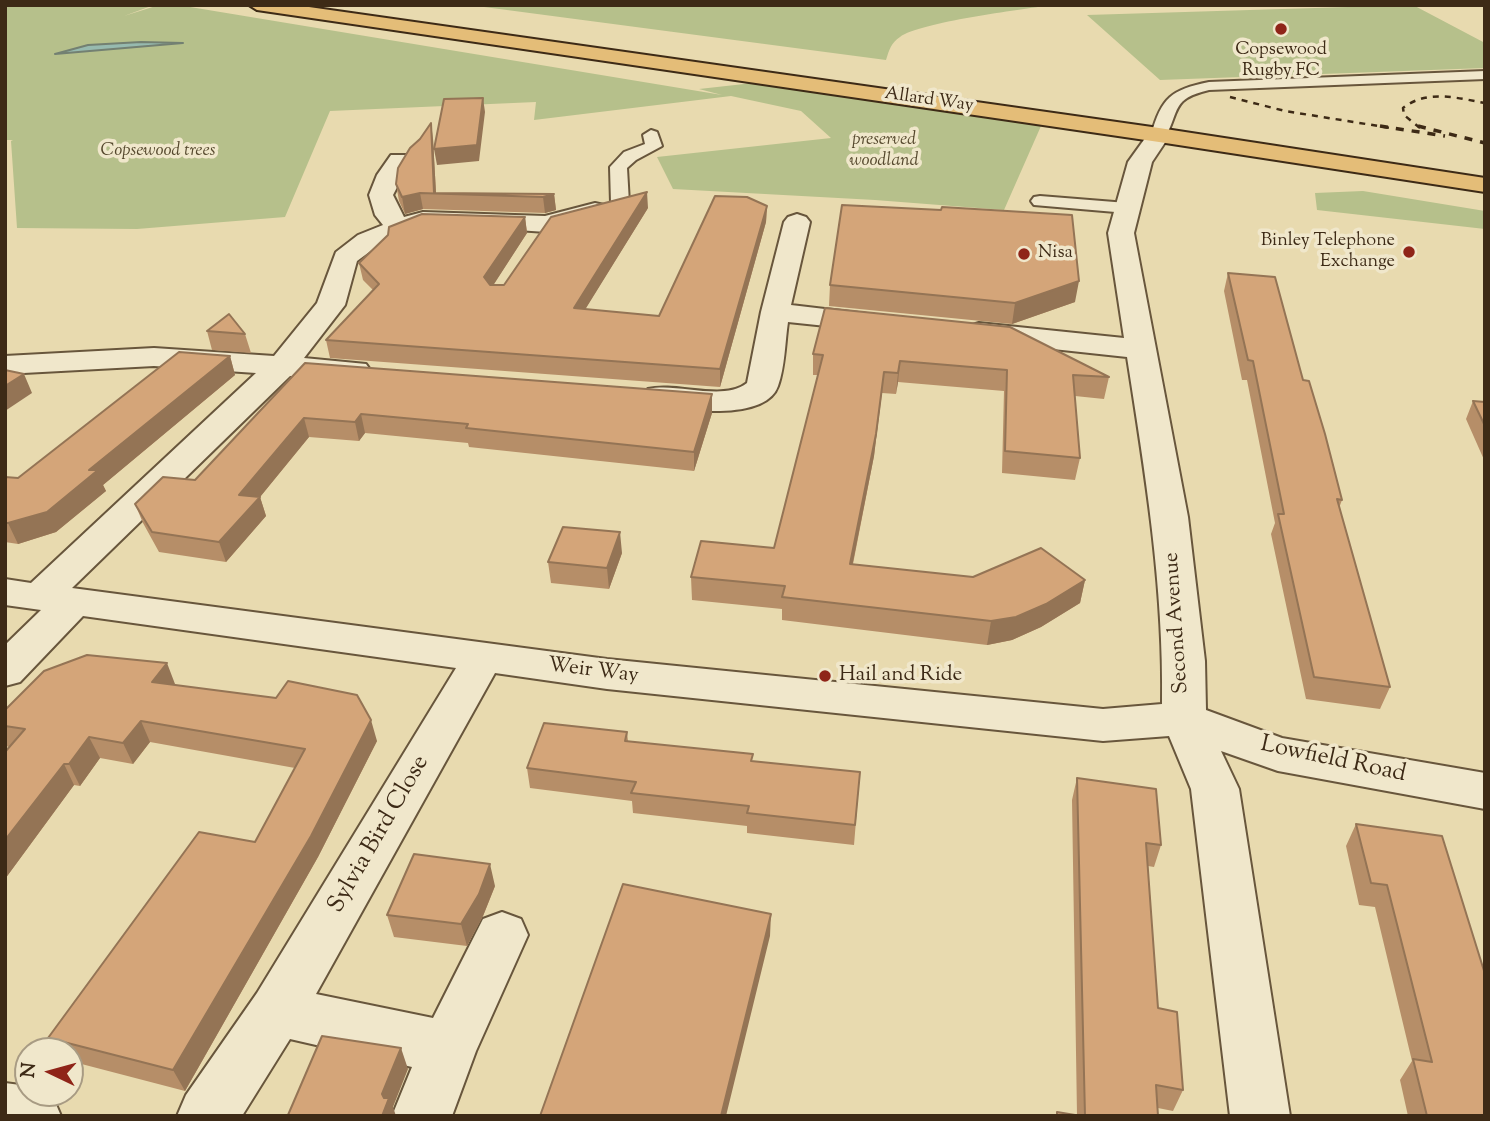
<!DOCTYPE html>
<html>
<head>
<meta charset="utf-8">
<style>
	body { margin:0 }
	#map { position:relative; width:1490px; height:1121px; overflow:hidden; background:#e8daaf; font-family:"Sorts Mill Goudy",serif }
	canvas { display:block }
	.frame { position:absolute; inset:0; border:7px solid #3d2a16; pointer-events:none }
	.north { position:absolute; left:14px; top:1037px; width:70px; height:70px; box-sizing:border-box; background:#f0e7cb; border:2px solid #a89b83; border-radius:50%; rotate:275deg; font-size:19px; font-weight:700; line-height:28px; text-align:center; color:#3d2a16 }
	.north::after { content:''; display:block; margin:auto; width:24px; height:32px; background:#8f2418; clip-path:polygon(50% 0,100% 100%,50% 72%,0 100%) }
</style>
</head>
<body>
<div id="map">
<canvas width="1490" height="1121"></canvas>
<div class="frame"></div>
<div class="north">N</div>
</div>
<script>
const context = document.querySelector('canvas').getContext('2d');
context.lineJoin = 'round';
function fillPath(path, color) {
  context.fillStyle = color;
  context.fill(path, 'evenodd');
}
function stroke(path, color, width, dash) {
  context.strokeStyle = color;
  context.lineWidth = width;
  context.lineCap = dash ? 'butt' : 'round';
  context.setLineDash(dash || []);
  context.stroke(path);
}
function label(font, color, halo, rows, align = 'center') {
  context.font = font + ' "Sorts Mill Goudy",serif';
  context.lineWidth = 7;
  context.setLineDash([]);
  context.textBaseline = 'middle';
  context.strokeStyle = halo;
  context.fillStyle = color;
  for (const [text, x, y, turn = 0] of rows) {
    context.save();
    context.translate(x, y);
    context.rotate((+turn || 0) * Math.PI / 180);
    context.textAlign = isNaN(turn) ? turn : align;
    if (halo) context.strokeText(text, 0, 0);
    context.fillText(text, 0, 0);
    context.restore();
  }
}
fillPath(new Path2D(`
	M5 5H154L124 16 159 5H178L722 95 699 89 762 82 1041 126 1004 210 875 200 673 189 657 157 831 138 801 111 731 96 534 120 536 102 330 111 285 217 137 229 17 228 11 141 13 140H5Z
	M469 5H1051C1020 10 920 22 900 37 891 43 889 50 886 60Z
	M1413 5 1485 43V68L1160 80 1087 15Z
	M1363 191 1485 211V229L1317 210 1315 193Z`), '#b6c08b');
const water = new Path2D(`
	M141 42 183 43 55 54 88 45Z`);
fillPath(water, '#97baaf');
stroke(water, '#738072', 2);
const service = new Path2D(`
	M1485 71V79L1209 90C1171 99 1180 110 1165 138H1153L1151 135C1162 97 1171 90 1209 82Z
	M651 130 657 132 662 146 636 160 627 168 629 203 620 208 614 207 611 203 610 167 624 152 645 144 643 135Z
	M1040 196 1127 203 1136 208 1127 213 1034 205 1031 201 1034 197Z`);
const minor = new Path2D(`
	M1159 128 1167 130 1170 135 1152 162 1134 233 1188 517 1205 661 1206 710 1282 738 1485 773V809L1278 771 1221 751 1239 789 1290 1116H1230L1191 789 1169 736 1103 741 607 689 495 673 316 994 433 1018 483 919 502 912 521 919 528 935 476 1051 452 1116H392L412 1067 290 1039 242 1116H177L186 1095 257 993 456 668 83 616 20 682 5 686V645L41 610 5 605V579L31 583 256 373 154 366 5 374V356L154 348 274 356 317 303 336 252 358 235 383 225 375 215 369 195 377 175 391 155H407L411 160 393 195 404 217 423 212 545 216 595 203 604 205 607 210 604 215 546 232 488 228H424L376 247 357 261 345 305 304 358 366 364 371 371 366 378 355 380 290 376 72 588 607 659 1103 709 1162 704C1164 587 1145 472 1127 357L979 341 969 338 964 332 969 326 979 323 1124 338 1108 233 1128 162 1151 130Z
	M797 214 806 217 810 222 791 305 884 316 889 322 884 328 874 331 788 322C785 342 785 367 778 386 765 423 677 410 648 403L643 396 648 389C677 382 723 402 747 383L761 312 784 222 788 217Z
	M5 1083 28 1086V1093L52 1095 61 1116H5Z`);
const primary = new Path2D(`
	M249 5H295L1159 128 1485 178V192L1159 142 257 10Z`);
stroke(service, '#68563c', 4);
stroke(minor, '#68563c', 4);
stroke(primary, '#3d2a16', 4);
fillPath(service, '#f0e7cb');
fillPath(minor, '#f0e7cb');
fillPath(primary, '#e4bd78');
stroke(new Path2D(`
	M1230 97 1285 111 1391 128
	M1420 128 1404 115 1403 108C1427 89 1457 98 1485 103`), '#3d2a16', 2.5, [6, 6]);
stroke(new Path2D(`
	M1380 126 1445 136
	M1418 126 1485 143`), '#3d2a16', 3.5, [8, 8]);
fillPath(new Path2D(`
	M433 139 436 193 554 194 556 210 545 213 423 209 405 214 399 201 396 184Z
	M767 206 766 222 720 387 330 358 326 340 373 290 363 280 359 263 525 217 527 233 493 285H504L648 208 585 309 659 316Z
	M1228 273 1303 380 1342 500 1339 508 1390 687 1380 709 1306 699 1271 534 1275 523 1247 380H1242L1224 291Z
	M830 285 1075 302 1012 324 829 306Z
	M207 331 245 334 251 353 212 350Z
	M813 354 1109 377 1104 399 1075 396 1080 458 1075 480 1002 473 1004 391 898 382 896 394 882 393 874 456 853 564 973 577 1085 580 1080 603 1041 627 1012 640 987 645 782 620V609L692 600 691 577 774 548 818 375H813Z
	M230 356 235 375 103 485 106 491 56 532 18 544 5 542V477L18 478Z
	M305 363 712 394V413L694 471 469 447 468 443 365 433 359 441 309 437 260 497 266 516 226 562 159 552 143 523 135 504 195 480Z
	M1473 401 1485 402V462L1466 419Z
	M622 553 609 589 551 583 548 562Z
	M175 684 174 685 377 741 318 857 185 1091 70 1061V1051H56L48 1038 255 842 295 768 150 742 133 764 100 758 80 786 74 785 5 879V752L10 747 5 746V710Z
	M627 732 628 741 752 761 860 772 854 845 747 833V826L633 813 632 801 530 788 527 768Z
	M1077 778 1161 845 1154 867 1148 866 1158 1008 1183 1090 1173 1111 1158 1108V1116H1056L1057 1112 1077 1115 1072 800Z
	M1356 824 1442 836 1485 1116H1408L1400 1080 1412 1061 1375 907 1359 905 1346 846Z
	M495 886 483 916 467 946 394 937 387 915Z`), '#b68e68');
fillPath(new Path2D(`
	M483 98 485 112 479 161 437 165 434 149Z
	M431 123 433 139 436 193H434Z
	M647 192 648 208 575 326 574 308Z
	M420 193 423 209 405 214 402 197Z
	M554 194 556 210 545 213 543 197Z
	M767 206 766 222 720 387V369Z
	M525 217 527 233 487 295 484 277Z
	M1079 281 1075 302 1012 324 1015 303Z
	M230 356 235 375 103 485 106 491 56 532 18 544 8 523 89 470Z
	M900 361 898 382 896 394 898 373Z
	M884 372 874 456 848 587 850 564Z
	M24 374 32 393 5 411V386Z
	M712 394V413L694 471V452Z
	M361 414 365 433 359 441 355 422Z
	M304 418 309 437 260 497 266 516 226 562 219 542 239 495Z
	M620 532 622 553 609 589 607 568Z
	M1085 580 1080 603 1041 627 1012 640 987 645 991 621Z
	M167 663 175 684 161 703 152 682Z
	M371 720 377 741 318 857 185 1091 173 1070Z
	M141 721 150 742 133 764 123 743Z
	M89 737 100 758 80 786 69 764Z
	M64 764 74 785 5 879V840Z
	M490 864 495 886 483 916 467 946 461 924Z
	M771 914 770 936 726 1116H721Z
	M401 1048 408 1069 393 1107 396 1116H382V1094Z`), '#947455');
const building = new Path2D(`
	M483 98 477 145 434 149 444 99Z
	M431 123 434 193 554 194 543 197 420 193 402 197 396 184 398 168 410 148 420 139Z
	M647 192 574 308 659 316 715 196 747 197 767 206 720 369 326 340 379 284 359 263 388 235 389 227 422 214 525 217 484 277 490 285H504L551 217Z
	M842 205 941 210 942 207 1072 215 1079 281 1015 303 830 285Z
	M1228 273 1275 277 1303 380 1309 381 1325 434 1342 500 1337 499 1390 687 1314 677 1278 514H1284L1253 361 1248 360Z
	M825 308 1010 327 1109 377 1073 375 1080 458 1005 451 1007 370 900 361 898 373 884 372 876 434 850 564 973 577 1041 548 1085 580 1046 604 1016 617 991 621 782 597 785 586 691 577 701 541 774 548 823 355 813 354Z
	M229 314 245 334 207 331Z
	M179 352 230 356 89 470H98L47 512 8 523H5V477L18 478Z
	M305 363 712 394 694 452 466 428 468 424 361 414 355 422 304 418 239 495 260 497 219 542 152 532 135 504 163 477 195 480Z
	M5 370 24 374 5 386Z
	M1473 401 1485 402V426Z
	M563 527 620 532 607 568 548 562Z
	M87 655 167 663 152 682 276 698 288 681 357 695 371 720 311 836 173 1070 48 1038 199 832 255 842 305 749 141 721 123 743 89 737 69 764H64L5 840V752L25 729 5 726V710L44 671Z
	M544 723 627 732 625 741 753 754 751 761 860 772 855 825 747 813 749 806 631 793 636 782 527 768Z
	M1077 778 1156 789 1161 845 1146 843 1158 1008 1177 1012 1183 1090 1156 1085 1158 1116H1085Z
	M1356 824 1442 836 1485 974V1116H1427L1413 1059 1432 1062 1387 885 1371 883Z
	M414 854 490 864 479 894 461 924 387 915Z
	M623 884 771 914 721 1116H540Z
	M322 1036 401 1048 382 1094 384 1098H389L382 1116 288 1115Z
	M1057 1112 1081 1116H1057Z`);
fillPath(building, '#d4a579');
stroke(building, '#947455', 2);
for (const [x, y, r, color] of [
	[1281,29,7,"#8f2418"],
	[1409,252,7,"#8f2418"],
	[1024,254,7,"#8f2418"],
	[825,676,7,"#8f2418"]
]) {
  const dot = new Path2D();
  dot.arc(x, y, r, 0, 2 * Math.PI);
  context.fillStyle = color;
  context.fill(dot);
  stroke(dot, '#f0e7cb', 2.5);
}
label('18px', '#3d2a16', '#f0e7cb', [
	["Copsewood",1281,51],
	["Rugby FC",1281,72],
	["Binley Telephone",1395,242,"right"],
	["Exchange",1395,263,"right"],
	["Nisa",1038,254,"left"]
]);
label('18px', '#3d2a16', '#f0e7cb', [
	["Allard Way",929,101,8]
]);
label('italic 18px', '#55482d', '#f0e7cb', [
	["preserved",884,141],
	["woodland",884,162],
	["Copsewood trees",158,152]
]);
label('21px', '#3d2a16', '#f0e7cb', [
	["Second Avenue",1178,623,-94],
	["Weir Way",593,672,7]
]);
label('21px', '#3d2a16', '#f0e7cb', [
	["Hail and Ride",839,676]
], 'left');
label('24px', '#3d2a16', '#f0e7cb', [
	["Lowfield Road",1333,761,12],
	["Sylvia Bird Close",380,835,-60]
]);
</script>
</body>
</html>
